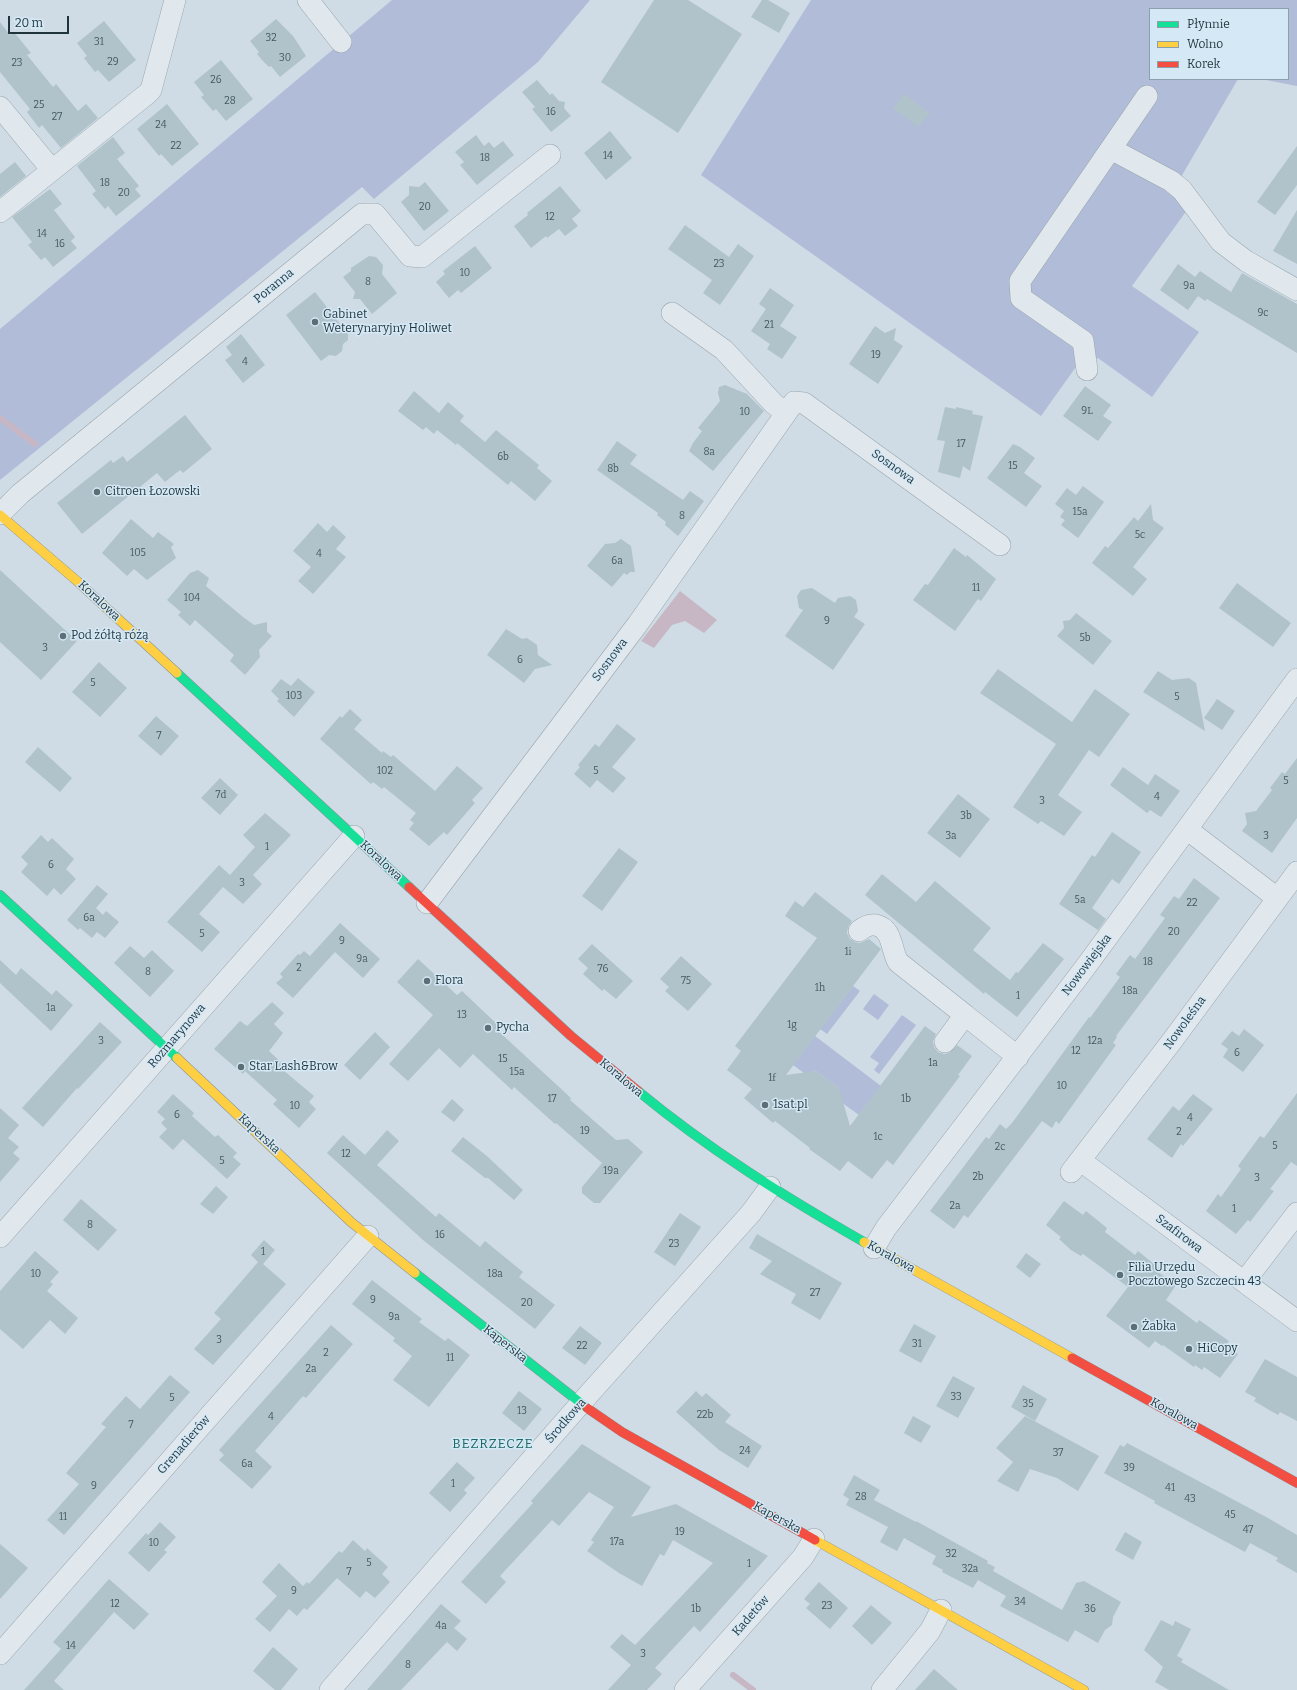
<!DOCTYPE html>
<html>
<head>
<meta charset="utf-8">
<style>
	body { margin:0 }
	#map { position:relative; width:1297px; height:1690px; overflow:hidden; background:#cfdce5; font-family:Bitter,serif }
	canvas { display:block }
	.legend { position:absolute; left:1149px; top:8px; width:140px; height:72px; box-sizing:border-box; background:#d5e8f6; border:1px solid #8ca0ab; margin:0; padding:5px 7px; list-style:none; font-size:12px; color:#1f353b }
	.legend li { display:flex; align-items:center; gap:8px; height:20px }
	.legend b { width:20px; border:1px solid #8ca0ab }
	.scale { position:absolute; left:8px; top:16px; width:61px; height:18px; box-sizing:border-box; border:2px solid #1f353b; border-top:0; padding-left:5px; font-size:12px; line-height:14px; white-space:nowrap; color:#1f353b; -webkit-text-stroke:3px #d5e8f6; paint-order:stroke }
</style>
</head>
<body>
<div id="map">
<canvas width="1297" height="1690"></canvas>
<ul class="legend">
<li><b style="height:5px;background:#16e098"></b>Płynnie</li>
<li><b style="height:5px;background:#ffcf43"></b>Wolno</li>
<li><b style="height:5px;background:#f24e42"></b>Korek</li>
</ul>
<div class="scale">20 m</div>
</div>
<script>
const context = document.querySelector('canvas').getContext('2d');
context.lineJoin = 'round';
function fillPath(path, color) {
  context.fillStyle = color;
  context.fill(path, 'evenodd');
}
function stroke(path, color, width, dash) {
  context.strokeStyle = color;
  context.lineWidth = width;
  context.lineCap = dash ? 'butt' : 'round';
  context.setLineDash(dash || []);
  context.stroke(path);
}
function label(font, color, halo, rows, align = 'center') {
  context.font = font + ' Bitter,serif';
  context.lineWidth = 3;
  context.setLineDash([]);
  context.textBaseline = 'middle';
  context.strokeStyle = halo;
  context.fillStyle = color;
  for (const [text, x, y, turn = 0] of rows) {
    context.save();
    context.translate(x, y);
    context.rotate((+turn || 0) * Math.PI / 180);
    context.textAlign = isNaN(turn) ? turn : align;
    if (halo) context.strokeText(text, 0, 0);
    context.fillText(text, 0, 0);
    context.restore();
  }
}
fillPath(new Path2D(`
	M392 0H590L538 62 374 199 362 187 0 480V329Z
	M811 0H1297V86L1261 79H1288V9H1150V79H1238L1181 177 1198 195 1132 286 1199 332 1152 397 1098 358 1078 364 1041 416 701 175Z
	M853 986 860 991 827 1034 820 1029Z
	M874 994 889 1005 878 1020 863 1009Z
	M902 1015 916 1025 879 1074 874 1070 879 1063 870 1057Z
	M815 1036 881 1086 859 1115 837 1099 839 1088 816 1071 811 1072 808 1076 793 1065Z`), '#b1bcd8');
fillPath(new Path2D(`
	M680 591 717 620 704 633 685 621 672 625 654 648 641 641Z`), '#c7b7c5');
stroke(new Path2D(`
	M0 418 35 444
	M733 1675 753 1690`), '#c7b7c5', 6);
fillPath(new Path2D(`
	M654 0H688L742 34 678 133 601 82Z
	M762 0H768L790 13 779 33 751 17Z
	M276 19 293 36 306 56 280 77 271 66 269 67 263 61 257 54 259 52 250 41Z
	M104 21 136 60 109 82 98 70 95 72 84 58 87 56 77 43Z
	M0 22 10 35 14 32 22 42 31 53 27 55 53 87 56 84 78 111 86 104 98 118 61 148 42 125 39 128 27 112 30 109 0 72Z
	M221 60 253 99 226 121 216 109 213 111 201 97 204 95 194 82Z
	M537 80 550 95 552 93 559 101 565 102 564 108 571 116 551 132 532 109 535 107 522 92Z
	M904 94 930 113 918 127 893 108Z
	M167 104 199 144 172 166 161 154 159 156 137 129Z
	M610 131 632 158 606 180 584 153Z
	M476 135 484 146 489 142 494 148 503 141 514 155 477 185 460 165 464 162 455 152Z
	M113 137 125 153 117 159 139 186 135 189 141 196 116 216 108 206 105 209 92 194 96 191 77 166Z
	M1297 146V185L1275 215 1257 202Z
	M15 162 26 176 0 197V174Z
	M425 182 449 211 424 231 401 202 409 195V186L419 187Z
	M560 186 581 211 572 219 578 226 565 236 559 229 547 238 546 236 531 248 514 226 528 215 527 213Z
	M50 189 62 204 54 210 75 237 71 241 77 248 53 267 45 257 41 260 28 245 32 242 12 217Z
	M1297 210V264L1273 251Z
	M685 225 729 257 738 244 754 256 720 305 703 293 712 280 668 249Z
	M475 246 492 268 461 293 458 290 449 298 436 282 445 274 443 271Z
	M369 256 376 257 383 265 382 274 397 293 372 314 360 299H353L355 292 343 277 351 271V268Z
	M1178 264 1195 277 1200 271 1231 292 1242 273 1297 304V353L1207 299 1205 301 1198 296 1188 310 1160 290Z
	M770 288 794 305 780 326 797 337 782 359 767 349 770 344 751 331 766 309 759 304Z
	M315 292 348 334V340L343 344 342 351 336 356 329 355 321 361 286 315Z
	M875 326 885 333 896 328 894 340 903 346 878 384 849 364Z
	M241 334 265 365 243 383 225 360 232 355 226 347Z
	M725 385 747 394 764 411 713 471 689 451 693 443 702 431 698 428 720 401 718 393 719 387Z
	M1085 386 1111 405 1103 416 1112 422 1098 441 1063 416Z
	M414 391 439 413 448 402 464 416 460 421 485 442 496 430 539 465 537 468 552 481 535 501 511 481 508 485 457 443 456 445 437 430 434 434 426 427 423 430 398 411Z
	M945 407 956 409V407L973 411 972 414 983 416 970 471 963 466 960 478 938 472 945 441 937 440Z
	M185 415 212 449 183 473 180 470 165 482 157 473 82 534 57 503 111 460 113 463 123 456 127 462Z
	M617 441 637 455 630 464 683 500 690 491 704 501 678 536 665 525 666 522 657 515 658 513 597 470Z
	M1013 444 1020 447 1035 458 1024 473 1042 486 1026 507 987 478Z
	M1083 486 1104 502 1078 538 1061 525 1065 520 1060 517 1064 511 1055 504 1067 488 1076 495Z
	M1151 504 1153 520 1164 528 1133 567 1147 579 1133 596 1092 563 1105 546 1108 548 1134 517 1138 521Z
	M131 519 153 538 158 532 174 544 171 547 176 558 147 580 134 569 127 576 102 553Z
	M318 523 327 532 333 525 346 537 336 549 346 557 313 594 298 581 311 567 293 551Z
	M621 539 631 546 635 572H630L627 575 624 573 612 587 587 566 605 544 615 543Z
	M954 548 966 557 967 555 996 579 981 601 978 599 955 631 913 600 925 584 928 585Z
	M0 570 77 641 41 680 0 642Z
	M198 570 209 578 206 586 243 617 254 625 267 622V632L272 636 259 650 260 657 245 675 230 661 234 655 195 620 190 626 178 615 181 612 167 600 190 573Z
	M1237 583 1291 623 1273 647 1219 608Z
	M812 588 835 603 838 598 850 596 856 600 858 611 854 617 865 624 833 670 785 636 803 610 799 608 797 596 801 590Z
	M1076 613 1112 641 1093 665 1057 636 1064 628 1063 621 1070 620Z
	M506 629 522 639 527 638 537 645 538 655 552 665 535 669 524 683 487 655Z
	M99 662 127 688 100 717 72 692Z
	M998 669 1072 722 1095 689 1130 714 1099 757 1089 750 1058 795 1082 812 1064 836 1041 821 1038 824 1013 807 1056 744 980 693Z
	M1158 671 1172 680 1189 678 1196 683 1205 731 1143 692Z
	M298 678 315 692 294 717 277 701 279 699 271 691 281 679 291 686Z
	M1217 699 1235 711 1222 730 1204 718Z
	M350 709 362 720 354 729 382 753 383 751 391 757 393 755 435 791 457 766 483 788 472 800 475 803 447 835 444 832 429 846 409 829 414 823 410 820 416 813 384 787 382 789 373 782 371 784 320 739 340 716 342 718Z
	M156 716 179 736 161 756 138 736Z
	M617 724 636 739 612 767 626 778 613 793 597 780 590 788 574 774 580 767 578 765 595 744 599 747Z
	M38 747 72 778 60 792 25 762Z
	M1297 758V818L1272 853 1242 831 1247 824 1245 813 1256 811 1272 790 1270 788 1282 772 1285 774Z
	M1123 767 1148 785 1155 774 1180 791 1161 817 1150 810 1147 813 1110 785Z
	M220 778 238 795 220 815 201 798Z
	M958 794 990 819 960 858 927 833Z
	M265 813 291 835 253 875 262 884 243 904 223 887 199 914 220 932 202 952 167 922 219 865 230 875 255 847 243 835Z
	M1112 832 1141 852 1119 884 1112 879 1092 908 1106 919 1098 930 1059 904 1092 855 1095 857Z
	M41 835 48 842 52 838 74 859 66 869 76 879 61 895 54 888 47 896 21 872 28 864 21 857Z
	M619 848 638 862 602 911 582 896Z
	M882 874 916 902 935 881 991 928 973 950 1010 980 1016 972 1018 973 1043 943 1064 959 1017 1017 985 992 984 994 865 895Z
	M1194 878 1220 898 1116 1036 1117 1037 1113 1043 1116 1045 1059 1124 1056 1121 1052 1128 1042 1121 968 1218 964 1215 954 1229 930 1211 986 1137 989 1139 1000 1124 1006 1129 1012 1123 1089 1017 1090 1018 1120 977 1116 974 1130 955 1135 959 1165 918 1160 915 1174 896 1179 899Z
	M97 885 108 894 96 908 103 915 106 911 119 922 105 938 97 932 92 938 80 928 78 930 67 920Z
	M815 892 852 921 848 927 847 933 850 939 855 942 860 943 869 939 881 949 786 1075 816 1071 839 1088 850 1126 925 1026 936 1034 933 1041 934 1047 938 1052 944 1054 949 1053 957 1045 972 1056 958 1075 960 1076 893 1165 887 1160 872 1179 848 1161 840 1171 809 1149 810 1148 775 1121 773 1123 744 1098 752 1089 727 1070 741 1051 735 1046 817 938 785 916 795 901 803 907Z
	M340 923 380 959 363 978 335 952 293 998 276 983 283 977 280 974 298 954 300 955 304 951 310 956Z
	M592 944 633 981 616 999 604 989 602 991 583 974 588 968 578 959Z
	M130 946 144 958 152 950 174 971 150 997 114 963Z
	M681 956 712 984 688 1011 665 991 669 987 660 979Z
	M418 959 457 995 462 991 499 1026 496 1029 571 1098 570 1100 616 1140 628 1139 643 1152 600 1203H594L582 1193V1187L602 1163 556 1123 555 1124 514 1087 512 1090 473 1054 460 1068 439 1048 408 1081 389 1064 433 1015 397 982Z
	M0 960 16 975 21 968 52 995 56 990 73 1005 51 1031 0 983Z
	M272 1002 284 1013 274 1024 283 1033 269 1051 286 1067 283 1070 314 1096 309 1102 316 1109 299 1128 273 1104 277 1100 245 1071 243 1074 214 1049 240 1021 247 1026Z
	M100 1022 122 1042 78 1089 77 1088 43 1127 22 1108Z
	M1244 1029 1264 1045 1243 1072 1223 1057 1228 1049 1221 1044 1232 1031 1239 1036Z
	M375 1032 390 1047 360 1080 344 1065Z
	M1297 1093V1166L1291 1162 1270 1189 1274 1191 1250 1222 1248 1220 1236 1234 1206 1211 1218 1194 1221 1197 1241 1169 1238 1166 1260 1136 1264 1138Z
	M173 1094 194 1113 192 1116 215 1137 218 1135 237 1153 233 1157 241 1164 227 1179 183 1139 173 1150 159 1137 167 1129 161 1123 165 1119 157 1112Z
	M1193 1094 1213 1109 1183 1146 1181 1144 1172 1158 1147 1139 1173 1106 1179 1111Z
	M452 1099 464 1110 454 1122 441 1112Z
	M0 1108 19 1125 8 1138 19 1147 13 1153 20 1159 0 1182Z
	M387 1130 399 1141 377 1165 436 1217 439 1213 480 1247 485 1241 523 1272 519 1277 555 1305 535 1329 423 1240 327 1153 343 1135 365 1155Z
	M463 1137 488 1157 523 1190 514 1200 488 1178H485L451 1151Z
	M216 1186 228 1197 213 1214 200 1204Z
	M81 1199 117 1230 98 1251 63 1220Z
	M1064 1201 1083 1215 1086 1211 1107 1228 1105 1232 1135 1255 1138 1251 1160 1269 1158 1272 1176 1285 1166 1300 1197 1323 1199 1320 1229 1341 1226 1345 1238 1354 1220 1378 1204 1367 1202 1370 1195 1365 1194 1367 1163 1345 1162 1346 1155 1341 1149 1348 1106 1316 1128 1287 1083 1254 1081 1256 1071 1250 1059 1239 1061 1237 1046 1225Z
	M680 1213 701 1227 675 1266 654 1252Z
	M757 1234 842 1283 820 1320 791 1303 796 1294 760 1274 772 1261 749 1248Z
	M264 1240 275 1250 263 1264 286 1284 213 1365 194 1349 221 1319 214 1313 258 1262 251 1255Z
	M35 1251 59 1272 50 1282 53 1284 47 1291 78 1318 65 1334 50 1320 23 1349 0 1329V1291Z
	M1026 1253 1041 1264 1030 1278 1016 1267Z
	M372 1280 422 1319 419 1322 445 1341 448 1338 470 1355 429 1407 393 1380 412 1356 393 1341 395 1338 352 1304Z
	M914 1324 936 1336 921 1363 899 1351Z
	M331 1325 353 1344 306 1398 303 1396 255 1451 272 1467 252 1489 219 1460 224 1455 219 1450Z
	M580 1326 602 1343 585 1365 562 1348Z
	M1265 1359 1297 1377V1421L1280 1412 1278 1415 1271 1411 1254 1401 1256 1398 1245 1392Z
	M170 1375 190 1392 64 1535 47 1520 79 1484 66 1473 106 1427 101 1424 126 1396 140 1409Z
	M953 1376 975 1388 958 1418 936 1406Z
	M1023 1385 1047 1399 1035 1421 1011 1407Z
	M519 1391 542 1409 524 1431 502 1413Z
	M696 1391 702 1397 706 1393 731 1415 725 1422 762 1446 748 1468 719 1450 676 1412Z
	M913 1416 931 1426 921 1443 904 1433Z
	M1025 1416 1099 1456 1078 1491 1057 1478 1030 1469 1018 1492 997 1481 1013 1462 996 1448Z
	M1127 1443 1268 1518 1297 1535V1573L1276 1561 1278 1558 1250 1543 1245 1552 1154 1503 1155 1501 1104 1473 1120 1445 1124 1447Z
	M582 1444 651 1487 631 1517 676 1504 768 1556 700 1632 694 1626 655 1668 662 1674 647 1690H608L631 1665 610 1647 622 1634 635 1645 713 1563 673 1540 664 1556 660 1554 642 1586 619 1573 587 1551 594 1542 591 1540 614 1507 589 1492 559 1526 552 1520 500 1576 506 1582 486 1604 461 1582 533 1503 531 1501Z
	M457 1462 475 1478 464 1490 467 1493 450 1512 429 1493Z
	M854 1475 880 1490 874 1500 916 1522V1521L988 1561 987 1563 995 1567 993 1571 1062 1610 1076 1583 1084 1581 1121 1602 1113 1617 1112 1625 1105 1630 1098 1643 1075 1630 1068 1642 1000 1606 1006 1596 978 1580 973 1588 942 1572 943 1570 932 1564 936 1556 904 1538 897 1551 880 1542 888 1527 846 1505 849 1499 843 1495Z
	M160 1522 176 1537 164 1550 167 1552 149 1572 128 1553 146 1533 148 1535Z
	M1125 1532 1142 1542 1133 1560 1115 1550Z
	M353 1540 365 1551 367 1548 388 1567 382 1574 390 1582 375 1598 366 1591 360 1598 337 1578 307 1610 304 1608 297 1616 289 1609 270 1632 255 1619 277 1596 262 1582 279 1563 303 1586 307 1582 309 1584 339 1551 342 1553Z
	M0 1544 28 1568 0 1599Z
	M109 1579 149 1614 134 1630 114 1612 54 1681 64 1690H24L61 1649 53 1642Z
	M819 1582 848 1608 830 1629 806 1608 810 1604 804 1599Z
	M441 1604 461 1621 454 1628 467 1639 457 1651 447 1642 401 1690H367Z
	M871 1605 892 1623 872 1645 852 1626Z
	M1161 1620 1173 1626 1175 1621 1191 1629 1177 1656 1183 1659 1181 1662 1229 1690H1169L1155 1682 1163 1667 1144 1650Z
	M273 1647 298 1669 281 1690H275L253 1671Z
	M934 1669 958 1690H915Z`), '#b0c3ca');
const street = new Path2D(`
	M308 0 341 42
	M0 107 52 170
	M1111 149 1171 181 1182 190 1221 242 1246 261 1297 290
	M0 212 147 94 151 90 175 0
	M672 313 724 350 774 404 786 413
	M1087 370 1083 341 1021 298 1020 281 1147 96
	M0 514 20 494 362 214H375L410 256 422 257 550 155
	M1188 830 1277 898
	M427 903 637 625 794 402 804 403 1000 545
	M859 931C864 927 869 924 876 925 893 929 891 950 898 962L965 1015
	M945 1042 965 1015 1018 1057
	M1081 1161 1297 1321
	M1071 1172 1172 1041 1297 872
	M0 1237 354 836
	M874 1248 886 1228 1084 969 1297 679
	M1244 1282 1297 1213
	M0 1654 368 1236
	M330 1690 589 1394 751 1213 770 1187
	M685 1690 803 1557 814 1539
	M882 1690 930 1631 941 1610`);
const fast = new Path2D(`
	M177 673 409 887
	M0 895 177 1058
	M638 1091C708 1149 785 1197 864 1242
	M415 1273 587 1408`);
const slow = new Path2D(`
	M0 515 77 581 177 673
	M177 1058 351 1222 415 1273
	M864 1242 1072 1358
	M815 1540 1084 1690`);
const jam = new Path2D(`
	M409 887 571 1036 638 1091
	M1072 1358 1297 1483
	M587 1408 622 1432 815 1540`);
stroke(street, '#98a4ab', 22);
stroke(fast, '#88949b', 10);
stroke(slow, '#88949b', 10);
stroke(jam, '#88949b', 10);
stroke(street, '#e0e8ee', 21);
stroke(fast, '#16e098', 9);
stroke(slow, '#ffcf43', 9);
stroke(jam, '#f24e42', 9);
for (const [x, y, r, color] of [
	[315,322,4,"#5d6f76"],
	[97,492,4,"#5d6f76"],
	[63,636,4,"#5d6f76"],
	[427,981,4,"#5d6f76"],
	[488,1028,4,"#5d6f76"],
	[241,1067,4,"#5d6f76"],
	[765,1105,4,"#5d6f76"],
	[1120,1275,4,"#5d6f76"],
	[1134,1327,4,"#5d6f76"],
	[1189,1349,4,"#5d6f76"]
]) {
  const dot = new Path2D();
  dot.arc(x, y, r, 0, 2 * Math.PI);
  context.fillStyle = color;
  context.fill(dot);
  stroke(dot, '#d5e8f6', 1.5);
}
label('10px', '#43585f', null, [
	["32",271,38],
	["31",99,42],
	["30",285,58],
	["29",113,62],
	["23",17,63],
	["26",216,80],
	["28",230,101],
	["25",39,105],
	["16",551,112],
	["27",57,117],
	["24",161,125],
	["22",176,146],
	["14",608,156],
	["18",485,158],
	["18",105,183],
	["20",124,193],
	["20",425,207],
	["12",550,217],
	["14",42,234],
	["16",60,244],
	["23",719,264],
	["10",465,273],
	["8",368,282],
	["9a",1189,286],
	["9c",1263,313],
	["21",769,325],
	["19",876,355],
	["4",245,362],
	["9L",1087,411],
	["10",745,412],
	["17",961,444],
	["8a",709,452],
	["6b",503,457],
	["15",1013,466],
	["8b",613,469],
	["15a",1080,512],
	["8",682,516],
	["5c",1140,535],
	["105",138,553],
	["4",319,554],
	["6a",617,561],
	["11",976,588],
	["104",192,598],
	["9",827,621],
	["5b",1085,638],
	["3",45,648],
	["6",520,660],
	["5",93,683],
	["103",294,696],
	["5",1177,697],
	["7",159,736],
	["102",385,771],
	["5",596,771],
	["5",1286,781],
	["7d",221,795],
	["4",1157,797],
	["3",1042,801],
	["3b",966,816],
	["3a",951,836],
	["3",1266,836],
	["1",267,847],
	["6",51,865],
	["3",242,883],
	["5a",1080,900],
	["22",1192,903],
	["6a",89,918],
	["20",1174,932],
	["5",202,934],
	["9",342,941],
	["1i",848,952],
	["9a",362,959],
	["18",1148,962],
	["2",299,968],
	["76",603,969],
	["8",148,972],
	["75",686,981],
	["1h",820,988],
	["18a",1130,991],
	["1",1018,996],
	["1a",51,1008],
	["13",462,1015],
	["1g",792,1025],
	["3",101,1041],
	["12a",1095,1041],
	["12",1076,1051],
	["6",1237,1053],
	["15",503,1059],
	["1a",933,1063],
	["15a",517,1072],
	["1f",772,1078],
	["10",1062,1086],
	["17",552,1099],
	["1b",906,1099],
	["10",295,1106],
	["6",177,1115],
	["4",1190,1118],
	["19",585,1131],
	["2",1179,1132],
	["1c",878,1137],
	["5",1275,1146],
	["2c",1000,1147],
	["12",346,1154],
	["5",222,1161],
	["19a",611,1171],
	["2b",978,1177],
	["3",1257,1178],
	["2a",955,1206],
	["1",1234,1209],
	["8",90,1225],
	["16",440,1235],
	["23",674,1244],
	["1",263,1252],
	["10",36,1274],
	["18a",495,1274],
	["27",815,1293],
	["9",373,1300],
	["20",527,1303],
	["9a",394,1317],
	["3",219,1340],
	["31",917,1344],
	["22",582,1346],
	["2",326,1353],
	["11",450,1358],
	["2a",311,1369],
	["33",956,1397],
	["5",172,1398],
	["35",1028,1404],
	["13",522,1411],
	["22b",705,1415],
	["4",271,1417],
	["7",131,1425],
	["24",745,1451],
	["37",1058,1453],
	["6a",247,1464],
	["39",1129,1468],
	["1",453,1484],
	["9",94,1486],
	["41",1170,1488],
	["28",861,1497],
	["43",1190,1499],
	["45",1230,1515],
	["11",63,1517],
	["47",1248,1530],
	["19",680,1532],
	["17a",617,1542],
	["10",154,1543],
	["32",951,1554],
	["5",369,1563],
	["1",749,1564],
	["32a",970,1569],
	["7",349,1572],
	["9",294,1591],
	["34",1020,1602],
	["12",115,1604],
	["23",827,1606],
	["1b",696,1609],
	["36",1090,1609],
	["4a",441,1626],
	["14",71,1646],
	["3",643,1654],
	["8",408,1665]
]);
label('12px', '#1f353b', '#d5e8f6', [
	["Poranna",274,286,-39],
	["Sosnowa",893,467,36],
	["Koralowa",99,601,43],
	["Sosnowa",610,660,-53],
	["Koralowa",381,861,43],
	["Nowowiejska",1087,965,-53],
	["Nowoleśna",1185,1023,-54],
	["Rozmarynowa",177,1036,-49],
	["Koralowa",621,1078,40],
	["Kaperska",259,1134,43],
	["Szafirowa",1179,1234,37],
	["Koralowa",891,1257,29],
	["Kaperska",505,1344,38],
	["Koralowa",1174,1414,29],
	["Środkowa",566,1421,-49],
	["Grenadierów",184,1445,-49],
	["Kaperska",777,1518,29],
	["Kadetów",751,1616,-49]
]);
label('12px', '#1f353b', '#d5e8f6', [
	["Gabinet",323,315],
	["Weterynaryjny Holiwet",323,329],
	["Citroen Łozowski",105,492],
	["Pod żółtą różą",71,636],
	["Flora",435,981],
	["Pycha",496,1028],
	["Star Lash&Brow",249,1067],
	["1sat.pl",773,1105],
	["Filia Urzędu",1128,1268],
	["Pocztowego Szczecin 43",1128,1282],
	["Żabka",1142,1327],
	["HiCopy",1197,1349]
], 'left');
context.letterSpacing = '1px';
label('13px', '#1e6864', '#d5e8f6', [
	["BEZRZECZE",493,1444]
]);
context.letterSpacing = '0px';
</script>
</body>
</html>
